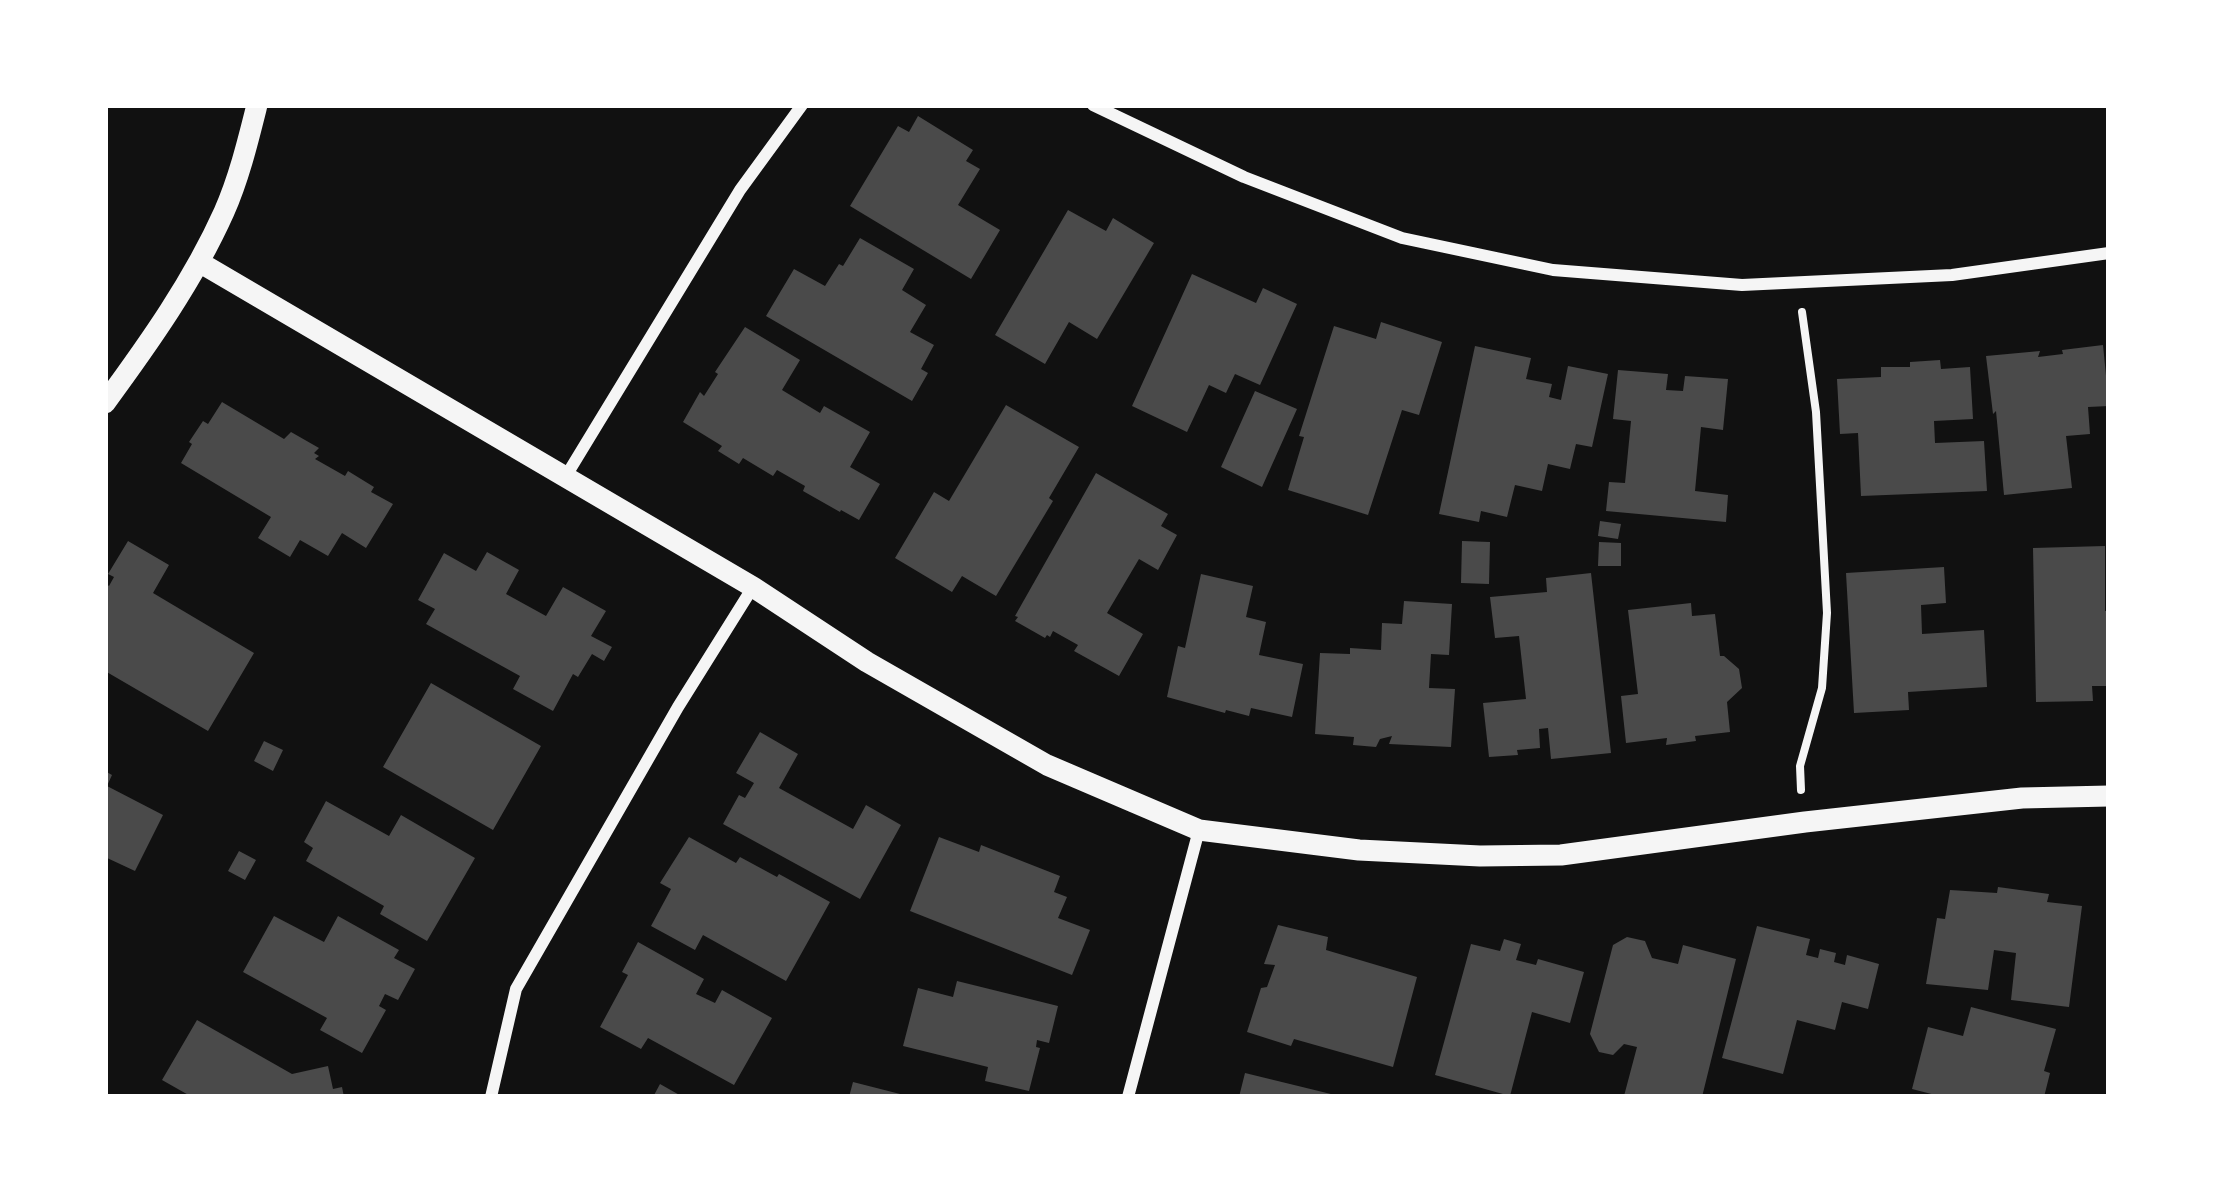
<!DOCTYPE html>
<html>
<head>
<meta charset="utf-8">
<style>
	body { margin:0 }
	#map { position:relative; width:2214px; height:1202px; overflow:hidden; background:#111; font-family:"DM Sans",sans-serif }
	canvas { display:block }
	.frame { position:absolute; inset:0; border:108px solid #fff; pointer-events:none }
</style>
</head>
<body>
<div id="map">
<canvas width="2214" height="1202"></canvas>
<div class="frame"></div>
</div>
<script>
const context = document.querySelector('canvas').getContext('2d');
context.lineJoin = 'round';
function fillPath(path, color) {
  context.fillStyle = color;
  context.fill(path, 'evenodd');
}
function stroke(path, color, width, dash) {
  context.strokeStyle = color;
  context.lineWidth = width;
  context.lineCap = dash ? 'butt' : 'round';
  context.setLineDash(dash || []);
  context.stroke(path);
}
fillPath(new Path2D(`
	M918 116 973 150 966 161 980 169 958 205 1000 230 971 279 850 206 898 126 909 132Z
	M1068 210 1106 231 1113 218 1154 243 1097 339 1069 322 1045 364 995 335Z
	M860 238 914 269 902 290 926 305 910 332 934 345 921 369 928 373 912 401 766 316 794 269 825 286 839 264 843 266Z
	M1192 274 1256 303 1263 288 1297 304 1260 385 1235 374 1226 393 1209 385 1187 432 1132 406Z
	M1381 322 1442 342 1419 415 1402 410 1368 515 1288 490 1304 437 1299 436 1334 326 1376 339Z
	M745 327 800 360 782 390 820 413 824 406 870 432 850 467 880 484 859 520 841 510 840 512 803 491 805 486 777 470 773 476 743 458 739 464 718 451 722 446 683 422 700 392 704 396 718 374 715 372Z
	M2103 345 2109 406 2088 407 2090 434 2066 436 2072 488 2004 495 1996 411 1993 414 1986 356 2040 351 2038 357 2063 354 2062 350Z
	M1475 346 1531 358 1526 379 1552 384 1549 397 1561 400 1568 366 1608 374 1592 447 1576 444 1570 469 1548 464 1542 491 1515 485 1507 517 1481 511 1479 522 1439 514Z
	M1940 360 1941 369 1970 367 1973 419 1934 421 1935 443 1984 441 1987 491 1861 496 1858 433 1840 434 1837 379 1881 377V367H1910V362Z
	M1618 370 1668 374 1666 390 1683 391 1685 376 1728 379 1723 430 1701 427 1695 491 1728 495 1726 522 1606 511 1609 482 1625 483 1631 421 1613 419Z
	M1255 391 1297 409 1262 487 1221 467Z
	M222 402 284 439 291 432 319 448 314 453 319 456 315 459 345 476 348 471 374 487 371 492 393 504 366 548 342 533 328 556 300 540 290 557 258 538 271 517 181 463 192 444 189 442 203 421 208 424Z
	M1006 405 1079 447 1049 498 1053 501 996 596 962 576 952 592 895 558 934 492 949 501Z
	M1096 473 1168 514 1161 526 1177 535 1158 570 1139 559 1107 613 1143 634 1119 676 1074 651 1078 645 1053 631 1050 637 1047 635 1045 638 1015 621 1018 617 1015 616Z
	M1600 521 1621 524 1618 539 1598 536Z
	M128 541 169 565 153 593 254 653 208 731 105 671V583L109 586 114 577 108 574Z
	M1462 541 1490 542 1489 584 1461 583Z
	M1599 542 1621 543V566H1598Z
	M2105 546V611H2109V686H2092L2093 701 2036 702 2033 548Z
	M487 552 519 570 506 594 546 616 563 587 606 611 591 636 612 647 604 661 592 654 578 677 573 674 553 711 513 689 520 676 426 624 435 609 418 600 444 553 476 571Z
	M1944 567 1946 603 1921 605 1922 634 1984 630 1987 687 1908 692 1909 710 1854 713 1846 573Z
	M1591 573 1611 753 1551 759 1548 728 1539 729 1540 748 1517 750 1518 755 1489 757 1483 703 1526 699 1519 636 1495 638 1490 597 1547 592 1546 578Z
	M1201 574 1253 586 1246 617 1266 622 1259 655 1303 664 1292 717 1251 708 1249 716 1226 710 1225 713 1167 697 1178 646 1185 648Z
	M1404 601 1452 604 1449 655 1431 654 1429 688 1455 689 1451 747 1389 744 1392 736 1380 739 1376 747 1353 745 1354 737 1315 734 1320 653 1350 654V648L1381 650 1382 623 1402 624Z
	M1691 603 1692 616 1715 614 1720 656H1724L1739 669 1742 688 1727 702 1730 732 1695 736 1696 741 1666 745 1667 738 1626 743 1621 696 1638 694 1628 610Z
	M431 683 541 746 493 830 383 767Z
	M760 732 798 754 779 788 853 829 866 805 901 825 860 899 723 824 739 795 745 798 754 783 736 773Z
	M264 741 283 750 273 771 254 761Z
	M105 771 112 775 107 786 163 815 135 871 105 857Z
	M326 801 389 836 401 815 475 858 427 941 380 914 384 906 306 861 313 848 304 842Z
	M689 837 736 863 740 857 777 877 779 874 830 902 786 981 703 935 695 950 651 926 671 889 660 883Z
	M939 837 979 852 981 845 1060 876 1054 892 1067 897 1058 918 1090 930 1072 975 910 911Z
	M239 851 256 860 245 880 228 871Z
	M1998 887 2049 894 2047 902 2082 906 2069 1007 2011 1000 2016 953 1994 950 1988 990 1926 984 1937 918 1945 919 1950 890 1997 893Z
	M274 916 324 942 338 916 399 950 394 958 415 969 398 1000 385 994 379 1006 386 1010 362 1053 320 1030 327 1018 243 972Z
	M1278 925 1328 937 1326 950 1417 977 1393 1067 1294 1039 1291 1046 1247 1032 1261 988 1267 987 1275 965 1264 964Z
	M1757 926 1810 939 1806 955 1818 958 1820 949 1836 953 1834 962 1845 965 1847 955 1879 964 1868 1009 1842 1002 1835 1030 1797 1020 1783 1074 1722 1058Z
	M1627 937 1645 941 1652 958 1678 964 1683 945 1736 959 1702 1097 1624 1096 1637 1047 1624 1044 1613 1055 1599 1052 1590 1034 1613 945Z
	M1504 939 1521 944 1516 960 1536 965 1538 959 1584 972 1570 1023 1532 1012 1510 1096 1435 1075 1471 944 1500 951Z
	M638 942 704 979 696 994 715 1003 722 990 772 1018 734 1085 648 1038 641 1049 600 1027 628 975 622 972Z
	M957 981 1058 1006 1049 1043 1037 1040 1036 1047 1040 1048 1029 1091 985 1081 988 1067 903 1046 918 988 953 997Z
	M1971 1007 2056 1029 2044 1071 2050 1073 2044 1097H1943L1912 1089 1928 1027 1963 1036Z
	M197 1020 292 1074 328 1066 333 1089 342 1087 344 1097H192L162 1080Z
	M1245 1073 1335 1095V1097H1239Z
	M853 1082 904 1095V1097H849Z
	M660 1084 683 1097H653Z`), '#4a4a4a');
stroke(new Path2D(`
	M1801 790 1800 766 1822 688 1827 613 1816 412 1802 312`), '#f5f5f5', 8);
stroke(new Path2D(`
	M1093 105 1244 177 1402 238 1553 270 1742 285 1952 275 2109 253
	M566 476 740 190 802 105
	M491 1097 516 989 678 707 753 587
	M1128 1097 1199 830`), '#f5f5f5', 12);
stroke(new Path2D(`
	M199 262 753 587 867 662 1047 765 1199 830 1359 850 1480 856 1561 855 1805 822 2022 798 2109 796
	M105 403C149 343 193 281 224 212 239 178 248 141 257 105`), '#f5f5f5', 21);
</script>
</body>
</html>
